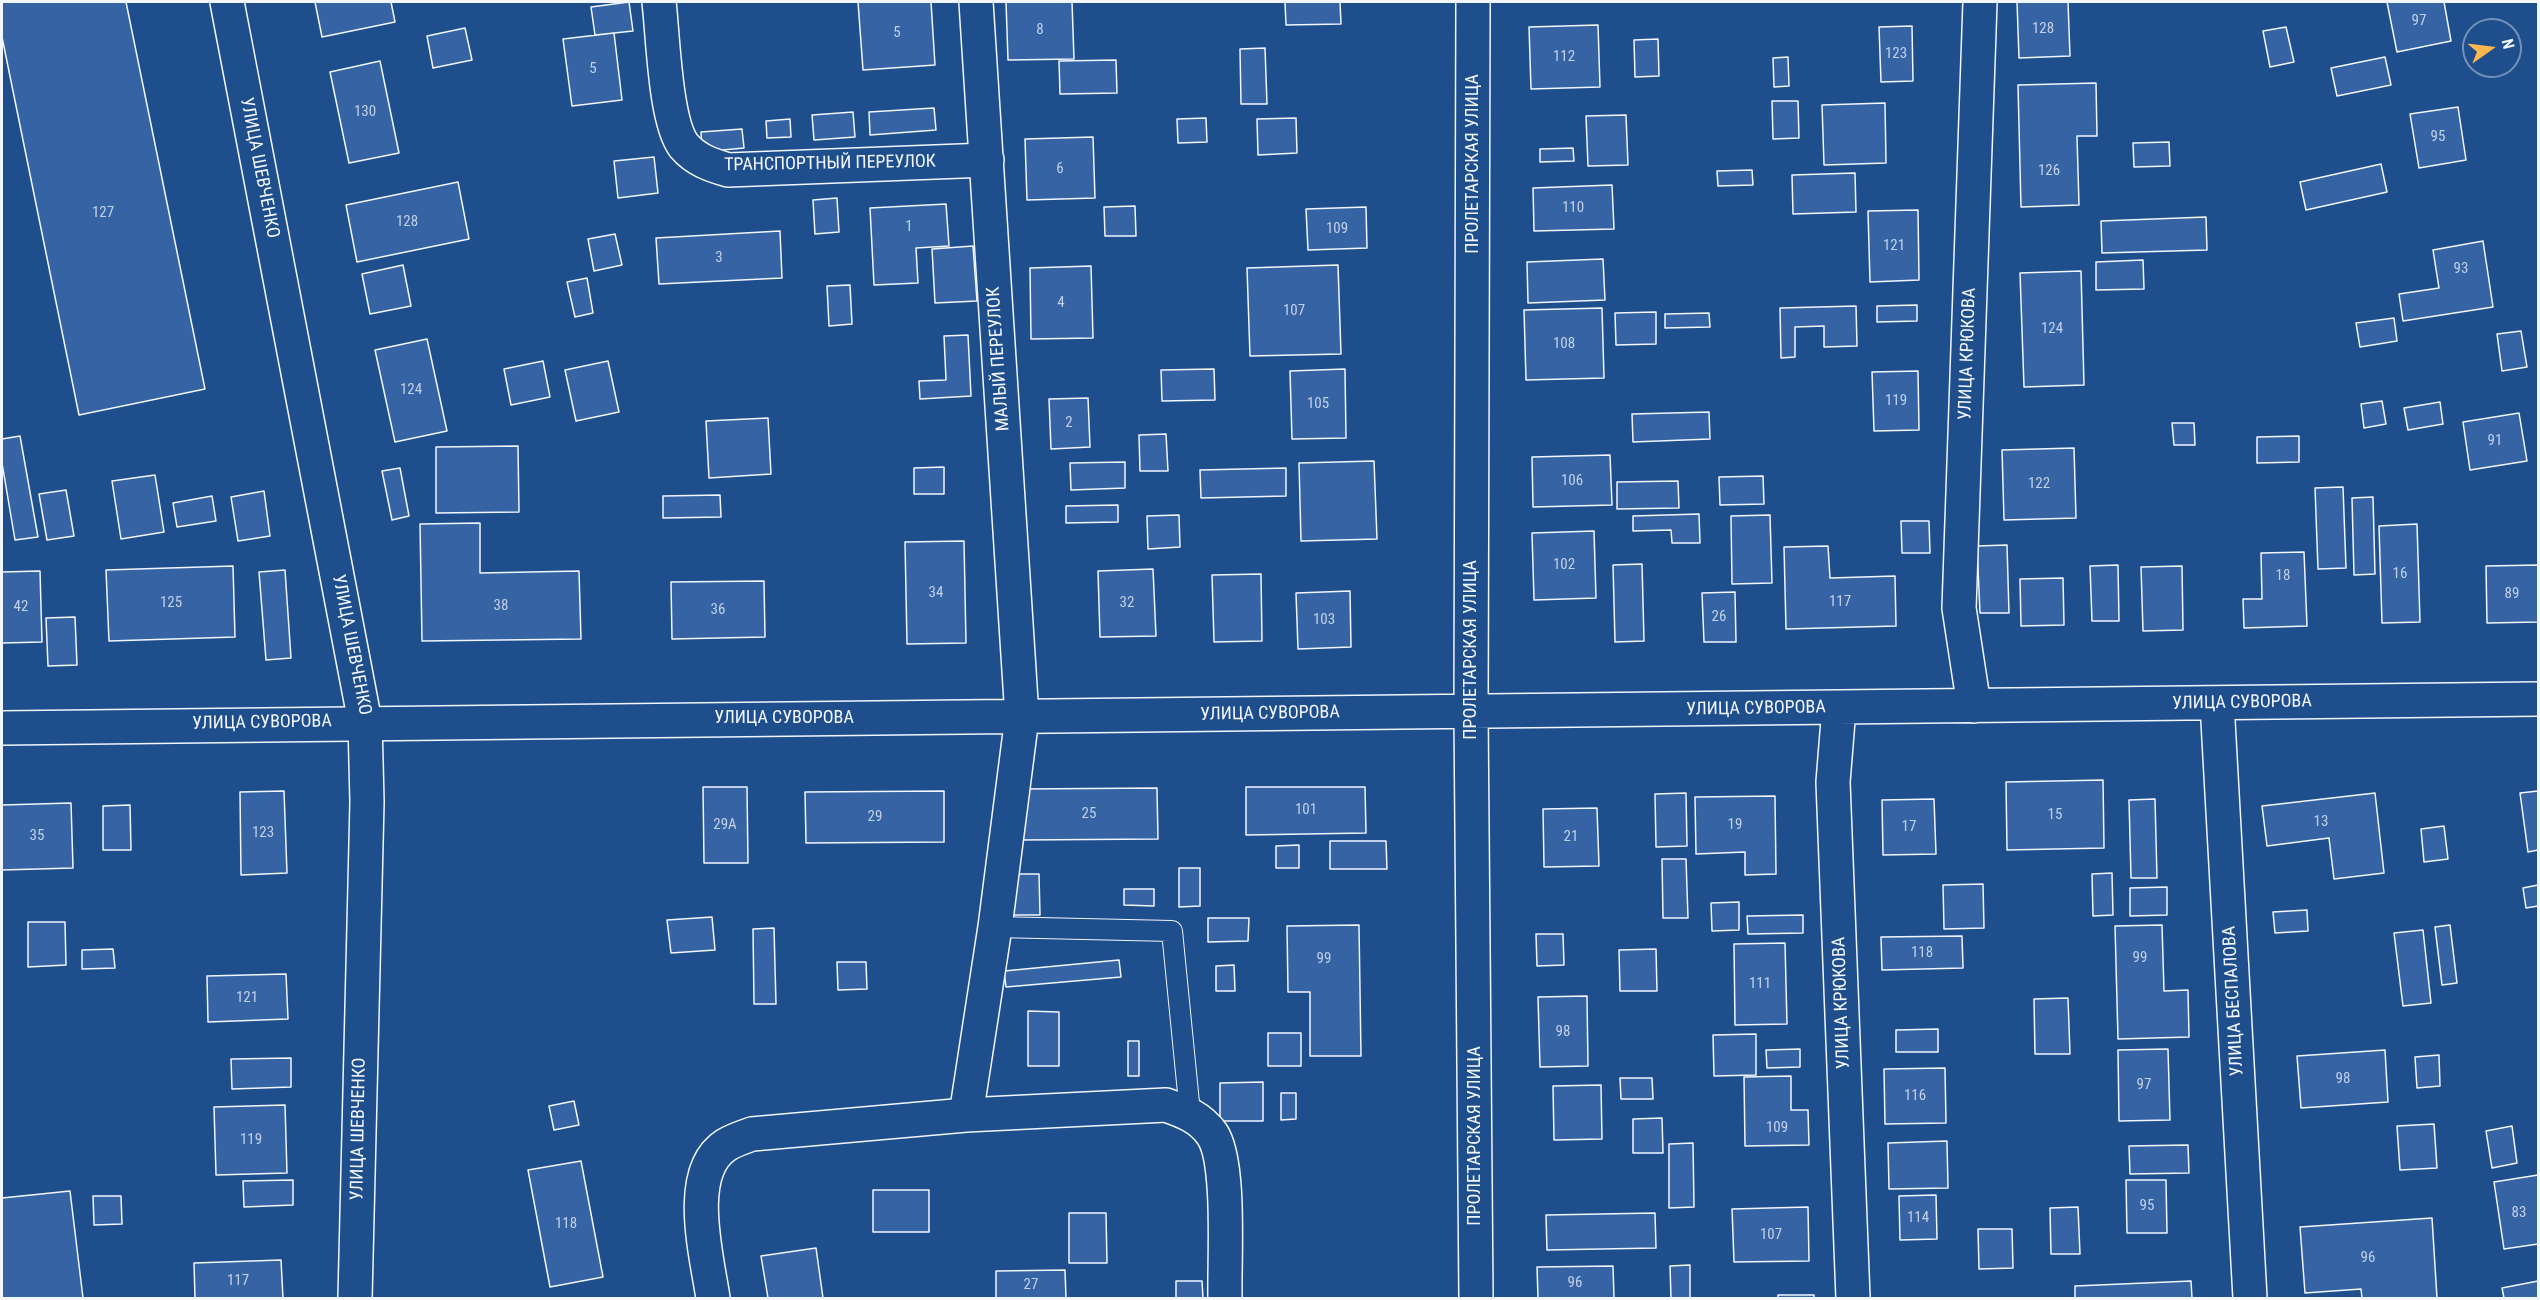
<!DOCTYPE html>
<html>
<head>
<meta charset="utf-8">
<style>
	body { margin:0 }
	#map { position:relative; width:2540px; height:1300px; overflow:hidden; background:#1f4e8c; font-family:"Roboto Condensed",sans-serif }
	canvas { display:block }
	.frame { position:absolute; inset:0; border:3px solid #f2f6ff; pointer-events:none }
	.north { position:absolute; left:2462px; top:18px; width:60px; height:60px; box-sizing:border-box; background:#1f4e8c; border:2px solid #7391ba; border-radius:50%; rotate:76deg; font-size:16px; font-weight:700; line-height:24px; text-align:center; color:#f2f6ff }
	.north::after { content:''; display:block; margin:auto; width:21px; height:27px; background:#ffb74d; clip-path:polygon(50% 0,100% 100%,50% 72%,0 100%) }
</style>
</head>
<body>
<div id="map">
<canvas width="2540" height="1300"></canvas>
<div class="frame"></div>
<div class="north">N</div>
</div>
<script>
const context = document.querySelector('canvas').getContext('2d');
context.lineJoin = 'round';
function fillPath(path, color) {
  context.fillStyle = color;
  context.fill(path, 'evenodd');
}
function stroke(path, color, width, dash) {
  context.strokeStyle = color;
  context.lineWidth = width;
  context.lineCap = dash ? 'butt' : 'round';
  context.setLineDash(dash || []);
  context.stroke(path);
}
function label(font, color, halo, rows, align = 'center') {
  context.font = font + ' "Roboto Condensed",sans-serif';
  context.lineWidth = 4.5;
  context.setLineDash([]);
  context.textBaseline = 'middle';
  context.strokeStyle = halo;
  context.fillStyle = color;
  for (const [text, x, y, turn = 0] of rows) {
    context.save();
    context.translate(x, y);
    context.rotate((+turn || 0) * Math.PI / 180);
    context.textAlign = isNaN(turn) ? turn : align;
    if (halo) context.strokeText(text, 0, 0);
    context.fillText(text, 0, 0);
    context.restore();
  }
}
const building = new Path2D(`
	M2 2H126L205 389 79 415 2 37Z
	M315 2H391L395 22 322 37Z
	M629 2 633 31 595 35 591 7Z
	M858 2H931L935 65 863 70Z
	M1006 2H1072L1074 59 1008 60Z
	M1285 2H1340L1341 24 1286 25Z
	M2017 2H2068L2070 56 2019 58Z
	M2387 2H2444L2451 41 2397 52Z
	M1598 25 1600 87 1531 89 1529 27Z
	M1912 26 1913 81 1881 82 1879 27Z
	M2286 27 2294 62 2270 67 2263 31Z
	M465 28 472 60 433 68 427 36Z
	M614 33 622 100 572 106 563 39Z
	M1658 39 1659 76 1635 77 1634 40Z
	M1265 48 1267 104H1241L1240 49Z
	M1788 57 1789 86 1774 87 1773 58Z
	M2385 57 2391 85 2337 96 2331 68Z
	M1116 60 1117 93 1060 94 1059 61Z
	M380 61 399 153 349 163 330 72Z
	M2096 83 2097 136H2077L2079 205 2021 207 2018 85Z
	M1772 101H1798L1799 138 1773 139Z
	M1885 103 1886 163 1824 165 1822 105Z
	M2458 107 2466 160 2419 168 2410 114Z
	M934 108 936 130 870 135 869 112Z
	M853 112 855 137 814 140 812 115Z
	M1626 115 1628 165 1588 166 1586 116Z
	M1206 118 1207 142 1178 143 1177 119Z
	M1296 118 1297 153 1258 155 1257 119Z
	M790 119 791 137 767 138 766 121Z
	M742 129 744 148 702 152 701 132Z
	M1093 137 1095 198 1027 200 1025 139Z
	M2169 142 2170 166 2134 167 2133 143Z
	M1573 148 1574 161 1540 162V149Z
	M654 157 658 193 618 198 614 161Z
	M2381 164 2387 192 2306 210 2300 182Z
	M1752 170 1753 185 1718 186 1717 171Z
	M1855 173 1856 212 1793 214 1792 175Z
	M458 182 469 239 357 262 346 205Z
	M1612 185 1614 229 1534 231 1533 188Z
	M837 198 839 232 815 234 813 200Z
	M946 204 949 246 916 248 918 283 874 285 870 208Z
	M1135 206 1136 236H1105L1104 207Z
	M1366 207 1367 248 1308 250 1306 209Z
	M1918 210 1919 280 1870 282 1868 211Z
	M2206 217 2207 250 2102 253 2101 221Z
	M780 231 782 278 659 284 656 238Z
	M615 234 622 265 594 271 588 239Z
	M2483 241 2493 307 2403 321 2399 294 2439 288 2433 250Z
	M973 246 977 301 935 303 932 249Z
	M1603 259 1605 300 1528 303 1527 262Z
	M2143 260 2144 289 2096 290V262Z
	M403 265 411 306 370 314 362 274Z
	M1338 265 1341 354 1250 356 1247 268Z
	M1091 266 1093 338 1031 339 1030 268Z
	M2081 271 2084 385 2024 387 2020 273Z
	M587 278 593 313 575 317 567 282Z
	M850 285 852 324 829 326 827 286Z
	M1917 305V321L1877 322V306Z
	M1856 306 1857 346 1824 347V326L1795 327V357L1781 358 1780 308Z
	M1602 308 1604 378 1526 380 1524 310Z
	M1656 312V344L1616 345 1615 313Z
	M1709 313 1710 327 1665 328V314Z
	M2394 318 2397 341 2360 347 2356 323Z
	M2521 331 2527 367 2502 371 2497 334Z
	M968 335 971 396 920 399 919 381 946 380 944 336Z
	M427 339 447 431 395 442 375 350Z
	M543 361 550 397 511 405 504 369Z
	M608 361 619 412 576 421 565 370Z
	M1214 369 1215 400 1162 401 1161 370Z
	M1345 369 1346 438 1292 439 1290 371Z
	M1918 371 1919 430 1874 431 1872 372Z
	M1088 398 1090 447 1051 449 1049 399Z
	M2382 401 2386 424 2364 428 2361 404Z
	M2440 402 2443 424 2408 430 2404 408Z
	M1709 412 1710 439 1633 442 1632 414Z
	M2519 413 2527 461 2470 470 2463 422Z
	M768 418 771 474 709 478 706 421Z
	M2172 423H2194L2195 445H2174Z
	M1166 434 1168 471H1140L1139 435Z
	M20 436 38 537 15 540 2 463V439Z
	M2299 436V462L2257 463V437Z
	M518 446 519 512 436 513V447Z
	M2074 448 2076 518 2004 520 2002 450Z
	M1610 455 1612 505 1533 507 1532 457Z
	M1374 461 1377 539 1301 541 1299 463Z
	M1125 462V488L1071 490 1070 463Z
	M944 467V494H914V468Z
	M400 468 409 516 392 520 382 471Z
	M1286 468V496L1201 498 1200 470Z
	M155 475 164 532 121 539 112 481Z
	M1763 476 1764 504 1720 505 1719 477Z
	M1678 481 1679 508 1617 509V482Z
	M2343 487 2346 568 2318 569 2315 488Z
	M66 490 74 536 47 540 39 494Z
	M264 491 270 536 238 541 231 497Z
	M720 495 721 517 663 518V496Z
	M212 496 216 521 177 527 173 503Z
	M2373 497 2375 574 2354 575 2352 498Z
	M1118 505V522L1066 523V506Z
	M1699 514 1700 543H1672L1671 530 1633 531V516Z
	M1179 515 1180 547 1148 549 1147 516Z
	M1770 515 1772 583 1732 584 1731 516Z
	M1901 521H1929L1930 553H1902Z
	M480 523V573L579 571 581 639 422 641 420 524Z
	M2417 524 2420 622 2382 623 2379 526Z
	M1594 531 1596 598 1534 600 1532 533Z
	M964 541 966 643 907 644 905 542Z
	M2007 545 2009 613H1980L1977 546Z
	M1828 546 1830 578 1895 576 1896 626 1786 629 1784 547Z
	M2304 552 2307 626 2244 628 2243 599H2262L2261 553Z
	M1642 564 1644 641 1615 642 1613 565Z
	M2118 565 2119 621H2092L2090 566Z
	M2538 565V622L2487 623 2486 566Z
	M233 566 235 637 109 641 106 570Z
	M2182 566 2183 630 2143 631 2141 567Z
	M1153 569 1156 636 1100 637 1098 571Z
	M285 570 291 658 266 660 259 572Z
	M40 571 42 642 2 643V572Z
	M1261 574 1262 641 1214 642 1212 575Z
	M2063 578 2064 625 2021 626 2020 579Z
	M764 581 765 637 672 639 671 582Z
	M1350 591 1351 647 1298 649 1296 593Z
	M1735 592 1736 642H1704L1702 593Z
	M75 617 77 665 48 666 46 618Z
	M2103 780 2104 848 2007 850 2006 782Z
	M703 787H747L748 863H704Z
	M1246 787H1365L1366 833 1246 835Z
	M1157 788 1158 839 1020 840V789Z
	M284 791 287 873 241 875 240 792Z
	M944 791V842L806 843 805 792Z
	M2538 791V850L2528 852 2520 793Z
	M1686 793 1687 846 1656 847 1655 794Z
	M2375 793 2384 873 2334 879 2329 838 2267 846 2262 806Z
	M1775 796 1776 874 1745 875V852L1696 854 1695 797Z
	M1934 799 1936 854 1883 855 1882 800Z
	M2155 799 2157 878H2131L2129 800Z
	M71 803 73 868 2 870V805Z
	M130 805 131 850H103V806Z
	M1597 808 1599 866 1544 867 1543 809Z
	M2444 826 2448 859 2424 862 2421 829Z
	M1330 841H1386L1387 869H1330Z
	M1299 845V868H1276V846Z
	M1662 859H1686L1688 918H1663Z
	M1179 868H1200V906L1179 907Z
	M2112 873 2113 915 2093 916 2092 874Z
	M1010 874H1039L1040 915H1010Z
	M1983 884 1984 928 1944 929 1943 885Z
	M2538 885V906L2526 908 2523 888Z
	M2167 887V915L2130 916V888Z
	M1124 889H1154V906L1124 905Z
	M1739 902V930L1712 931 1711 903Z
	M2307 910 2308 931 2275 933 2273 912Z
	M1803 915V933L1748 934 1747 916Z
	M712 917 715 950 671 953 667 920Z
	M1208 918H1249L1248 941 1208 942Z
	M28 922H65L66 965 28 967Z
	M1359 925 1361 1056H1310V992H1288L1287 926Z
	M2162 925 2164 991 2188 990 2189 1037 2118 1039 2115 926Z
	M2450 925 2457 983 2442 985 2435 927Z
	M774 928 776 1004H754L753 929Z
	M2423 930 2431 1003 2403 1006 2394 933Z
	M1536 934H1563L1564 965 1537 966Z
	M1962 936 1963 968 1882 970 1881 937Z
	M1785 943 1787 1024 1735 1025 1734 944Z
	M113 949 115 968 82 969V950Z
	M1656 949 1657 991H1620L1619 950Z
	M1119 960 1121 977 1006 987 1004 971Z
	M837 962H866L867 989 838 990Z
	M1234 965 1235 991H1216V966Z
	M286 974 288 1019 208 1022 207 976Z
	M1587 996 1588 1066 1540 1067 1538 997Z
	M2068 998 2070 1054H2035L2034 999Z
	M1028 1011 1059 1012V1066H1028Z
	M1938 1029V1052H1896V1030Z
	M1268 1033H1301V1066H1268Z
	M1756 1034V1075L1714 1076 1713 1035Z
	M1128 1041H1139V1076H1128Z
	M1800 1049V1067L1767 1068 1766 1050Z
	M2168 1049 2170 1120 2119 1121 2118 1050Z
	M2385 1050 2388 1102 2301 1108 2297 1056Z
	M2439 1055 2440 1086 2417 1088 2415 1057Z
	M291 1058V1087L232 1089 231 1059Z
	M1945 1068 1946 1123 1885 1124 1884 1069Z
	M1791 1076V1110H1808L1809 1145 1745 1146 1744 1077Z
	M1620 1078H1652L1653 1099H1621Z
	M1263 1082V1121H1220V1083Z
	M1601 1085 1602 1139 1554 1140 1553 1086Z
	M1281 1093H1296V1119L1281 1120Z
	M574 1101 579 1125 554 1130 549 1106Z
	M285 1105 287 1173 216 1175 214 1107Z
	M1662 1118 1663 1153H1633V1119Z
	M2434 1124 2437 1168 2400 1170 2397 1126Z
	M2512 1126 2517 1163 2492 1168 2486 1131Z
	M1947 1141 1948 1188 1889 1189 1888 1143Z
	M1693 1143 1694 1207 1669 1208V1144Z
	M2188 1145 2189 1173 2130 1174 2129 1146Z
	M581 1161 603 1277 550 1287 528 1170Z
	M2538 1175V1244L2504 1249 2494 1182Z
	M293 1180V1205L244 1207 243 1181Z
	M2126 1180H2166L2167 1233H2127Z
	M873 1190H929V1232H873Z
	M70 1191 83 1298H2V1198Z
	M1936 1195 1937 1239 1900 1240 1899 1196Z
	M93 1196H121L122 1224 94 1225Z
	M1808 1207 1809 1261 1734 1262 1732 1209Z
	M2078 1207 2080 1254H2051L2050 1208Z
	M1069 1213H1106L1107 1263H1069Z
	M1655 1213 1656 1248 1547 1250 1546 1215Z
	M2432 1218 2437 1298H2362L2361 1289 2305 1293 2300 1227Z
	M1978 1229H2012L2013 1268 1979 1269Z
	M816 1248 823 1298H768L761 1256Z
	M281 1260 283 1298H195L194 1263Z
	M1690 1265V1298H1671L1670 1266Z
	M1613 1266 1614 1298H1538L1537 1267Z
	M1065 1270 1066 1298H996V1271Z
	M1176 1281H1202L1203 1298H1176Z
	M2191 1281 2192 1298H2075V1286Z
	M2538 1281V1298H2504L2502 1288Z
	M1778 1295H1814V1298H1778Z`);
fillPath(building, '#3563a3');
stroke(building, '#f2f6ff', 1.5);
const lane = new Path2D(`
	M995 927 1172 931 1190 1113`);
const street = new Path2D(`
	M659 2C663 35 665 122 684 146 696 160 711 165 728 170L987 160
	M1473 2 1471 712 1476 1298
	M2217 703 2250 1298
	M1974 706 1959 608 1980 2
	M1839 708 1833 782 1853 1298
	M2 728 2538 699
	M966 1115 995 927 1022 717 976 2
	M713 1298C707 1257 684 1172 726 1145 734 1140 744 1137 752 1134L966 1115 1166 1105C1183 1111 1200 1117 1212 1134 1231 1161 1224 1262 1225 1298`);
const secondary = new Path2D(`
	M227 2 365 722 367 802 355 1298`);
stroke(lane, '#f2f6ff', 22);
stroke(street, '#f2f6ff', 36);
stroke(secondary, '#f2f6ff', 36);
stroke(lane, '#1f4e8c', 20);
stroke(street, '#1f4e8c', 33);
stroke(secondary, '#1f4e8c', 33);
label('15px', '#c3d1e8', null, [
	["97",2419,21],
	["128",2043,29],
	["8",1040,30],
	["5",897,33],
	["123",1896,54],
	["112",1564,57],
	["5",593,69],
	["130",365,112],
	["95",2438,137],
	["6",1060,169],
	["126",2049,171],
	["110",1573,208],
	["127",103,213],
	["128",407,222],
	["1",909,227],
	["109",1337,229],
	["121",1894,246],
	["3",719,258],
	["93",2461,269],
	["4",1061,303],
	["107",1294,311],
	["124",2052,329],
	["108",1564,344],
	["124",411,390],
	["119",1896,401],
	["105",1318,404],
	["2",1069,423],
	["91",2495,441],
	["106",1572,481],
	["122",2039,484],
	["102",1564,565],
	["16",2400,574],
	["18",2283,576],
	["34",936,593],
	["89",2512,594],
	["117",1840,602],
	["125",171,603],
	["32",1127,603],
	["38",501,606],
	["42",21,607],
	["36",718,610],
	["26",1719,617],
	["103",1324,620],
	["101",1306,810],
	["25",1089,814],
	["15",2055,815],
	["29",875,817],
	["13",2321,822],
	["29А",725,825],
	["19",1735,825],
	["17",1909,827],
	["123",263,833],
	["35",37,836],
	["21",1571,837],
	["118",1922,953],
	["99",2140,958],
	["99",1324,959],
	["111",1760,984],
	["121",247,998],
	["98",1563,1032],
	["98",2343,1079],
	["97",2144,1085],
	["116",1915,1096],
	["109",1777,1128],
	["119",251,1140],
	["95",2147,1206],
	["83",2519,1213],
	["114",1918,1218],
	["118",566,1224],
	["107",1771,1235],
	["96",2368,1258],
	["117",238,1281],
	["96",1575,1283],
	["27",1031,1285]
]);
label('18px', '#f2f6ff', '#1f4e8c', [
	["ТРАНСПОРТНЫЙ ПЕРЕУЛОК",830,164,-1],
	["ПРОЛЕТАРСКАЯ УЛИЦА",1473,164,-90],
	["УЛИЦА ШЕВЧЕНКО",259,168,79],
	["УЛИЦА КРЮКОВА",1968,354,-88],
	["МАЛЫЙ ПЕРЕУЛОК",999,359,-94],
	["УЛИЦА ШЕВЧЕНКО",351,645,79],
	["ПРОЛЕТАРСКАЯ УЛИЦА",1471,650,-90],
	["УЛИЦА СУВОРОВА",2242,703,-1],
	["УЛИЦА СУВОРОВА",1756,709,-1],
	["УЛИЦА СУВОРОВА",1270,714,-1],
	["УЛИЦА СУВОРОВА",784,718],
	["УЛИЦА СУВОРОВА",262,723,-1],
	["УЛИЦА БЕСПАЛОВА",2234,1001,-93],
	["УЛИЦА КРЮКОВА",1842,1003,-92],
	["УЛИЦА ШЕВЧЕНКО",359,1129,-89],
	["ПРОЛЕТАРСКАЯ УЛИЦА",1475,1136,-90]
]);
</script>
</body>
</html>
